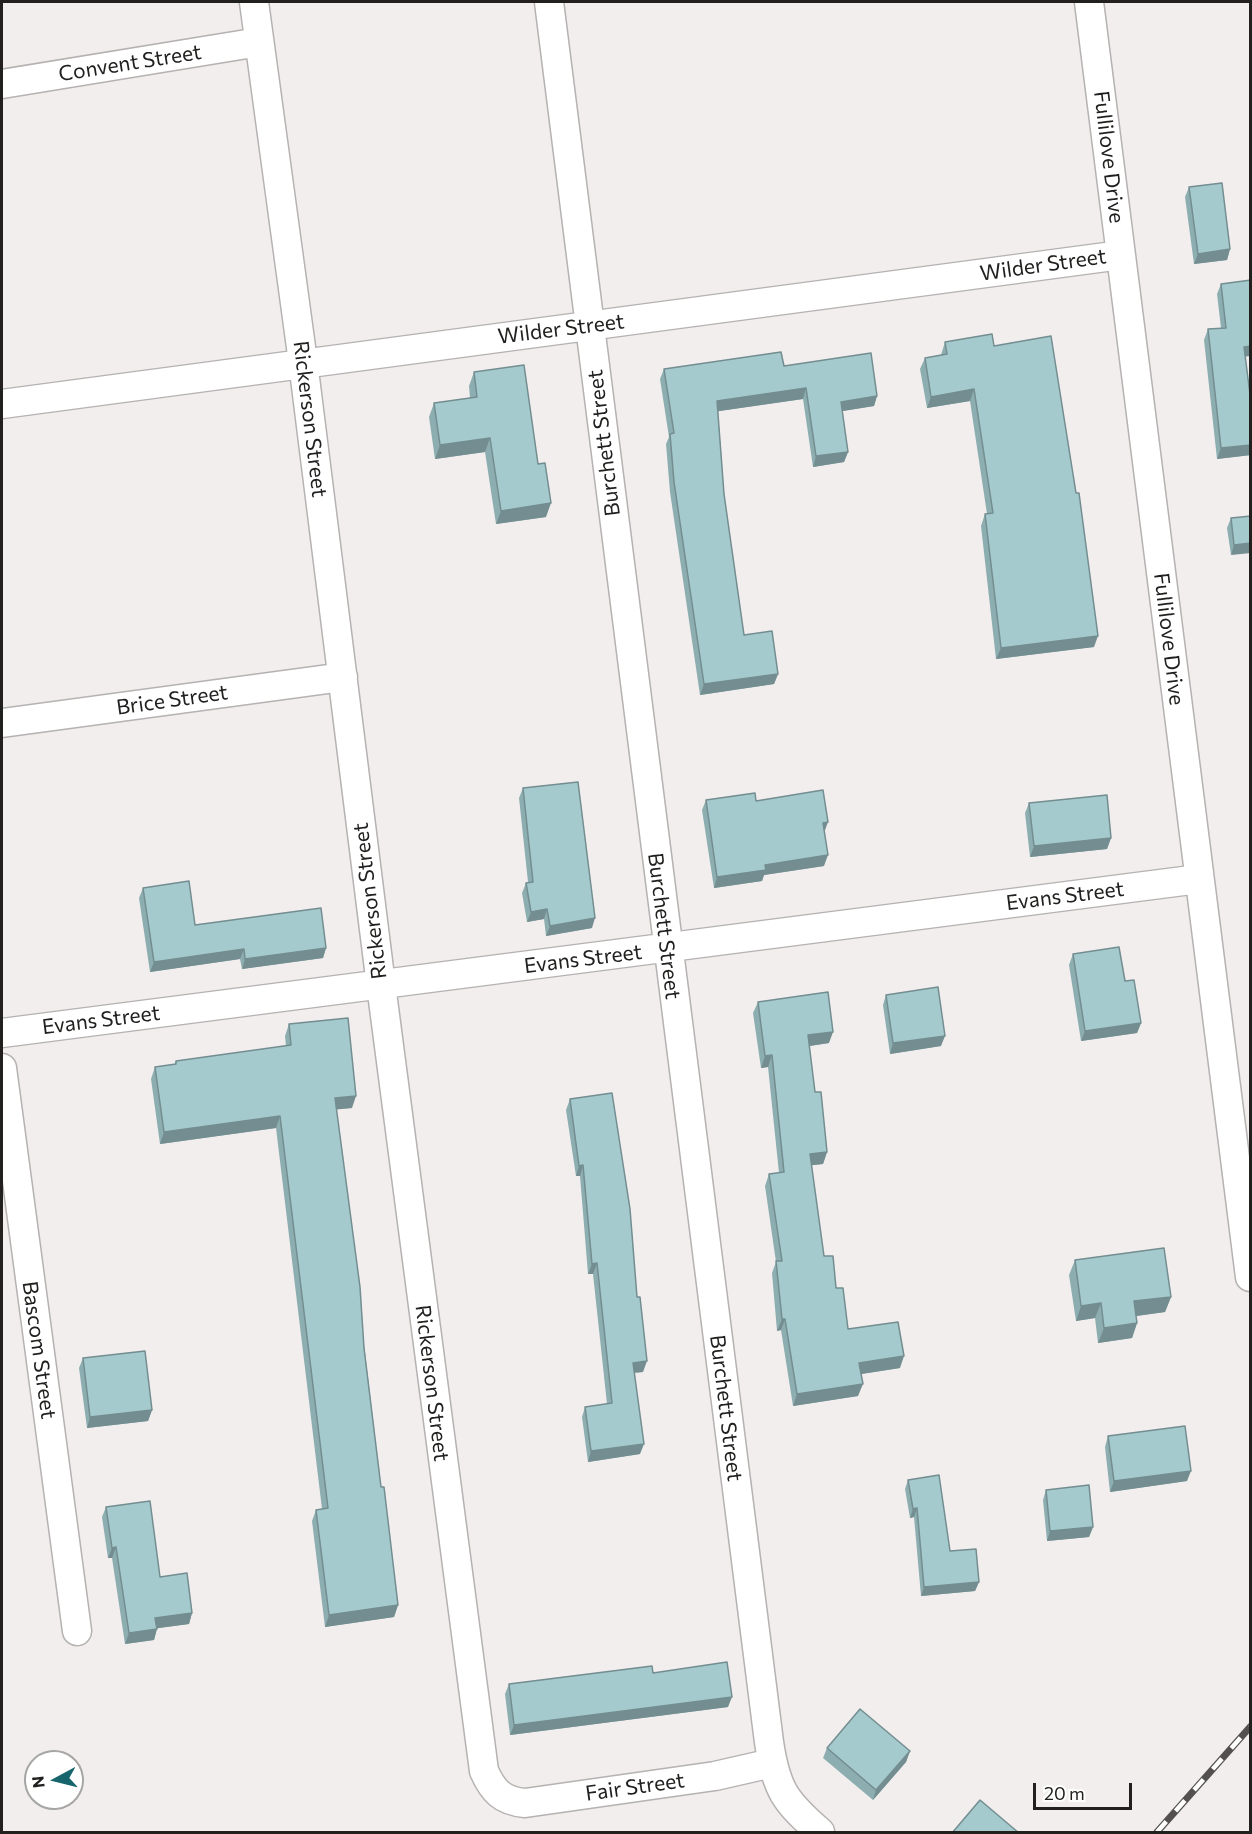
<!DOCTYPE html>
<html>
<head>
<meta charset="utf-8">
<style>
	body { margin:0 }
	#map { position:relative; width:1252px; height:1834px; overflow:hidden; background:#f2eeed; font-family:Commissioner,sans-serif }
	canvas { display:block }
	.frame { position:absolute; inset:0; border:3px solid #21201f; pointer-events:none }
	.north { position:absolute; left:24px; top:1750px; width:60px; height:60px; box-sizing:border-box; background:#fff; border:2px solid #a6a6a5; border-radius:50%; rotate:263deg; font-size:16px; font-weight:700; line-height:24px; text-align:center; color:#21201f }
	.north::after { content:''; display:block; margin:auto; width:21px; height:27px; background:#17656c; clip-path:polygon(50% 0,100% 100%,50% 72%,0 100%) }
	.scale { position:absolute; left:1033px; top:1783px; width:99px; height:27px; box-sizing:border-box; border:3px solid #21201f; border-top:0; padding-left:8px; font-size:18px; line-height:21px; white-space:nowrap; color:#21201f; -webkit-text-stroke:4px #fff; paint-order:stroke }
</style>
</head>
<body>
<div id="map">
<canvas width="1252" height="1834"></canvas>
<div class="frame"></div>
<div class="north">N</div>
<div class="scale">20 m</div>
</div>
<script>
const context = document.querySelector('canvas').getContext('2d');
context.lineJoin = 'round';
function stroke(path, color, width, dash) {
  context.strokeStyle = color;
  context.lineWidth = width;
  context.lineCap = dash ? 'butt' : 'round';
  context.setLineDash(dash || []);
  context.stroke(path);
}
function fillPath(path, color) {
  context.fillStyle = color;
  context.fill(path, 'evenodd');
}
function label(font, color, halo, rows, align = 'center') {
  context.font = font + ' Commissioner,sans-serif';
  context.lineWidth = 6;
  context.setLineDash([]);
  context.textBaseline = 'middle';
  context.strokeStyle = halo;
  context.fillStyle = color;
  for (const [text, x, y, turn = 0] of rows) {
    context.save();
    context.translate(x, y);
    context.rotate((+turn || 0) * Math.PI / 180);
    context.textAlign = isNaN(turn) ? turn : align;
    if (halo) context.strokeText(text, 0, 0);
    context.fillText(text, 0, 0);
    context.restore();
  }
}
const street = new Path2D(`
	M254 2 303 362 381 985 484 1771C493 1791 502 1801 525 1803L715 1776 772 1763
	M549 2 769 1742C776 1789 785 1802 820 1832
	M1089 2 1250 1277
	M2 84 259 42
	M2 404 1121 255
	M2 723 343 677
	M2 1033 1199 879
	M2 1068 77 1631`);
stroke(street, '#b5b2b1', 31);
stroke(street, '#fff', 28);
const rail = new Path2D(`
	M1157 1832 1250 1727`);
stroke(rail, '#535150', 7);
stroke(rail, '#fff', 4.5, [14]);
fillPath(new Path2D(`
	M1189 187 1230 249 1227 260 1194 264 1185 197Z
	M1221 284 1251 402V455L1217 459 1204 340 1208 329 1221 328 1217 294Z
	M945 342 994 346 1094 647 996 659 981 526 985 514H987L970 401 927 408 920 369 925 358 941 355Z
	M784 366 877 396 874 406 842 411 848 452 844 462 813 467 803 399 718 411 724 494 744 635 778 674 774 684 700 695 670 492 666 444 669 437 660 379 664 369Z
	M474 372 538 464 546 517 496 524 485 452 435 459 429 417 434 403 470 398 469 386Z
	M1251 482V502L1249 487Z
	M1251 516 1231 555 1227 528 1231 518Z
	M523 788 592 928 546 936 544 919 527 922 522 893 526 883 528 882 519 798Z
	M706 800 756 801 824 832V866L764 875 762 881 714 888 702 810Z
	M1029 803 1111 838 1107 849 1030 857 1025 813Z
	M143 888 195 925 326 948 323 958 242 969 240 959 150 972 139 898Z
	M1073 954 1141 1023 1137 1033 1081 1041 1069 965Z
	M886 995 941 1046 890 1054 883 1005Z
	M758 1002 829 1043 809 1046 815 1092 827 1152 823 1164 811 1165 824 1256 836 1288 848 1329 900 1368 861 1374 858 1396 793 1406 781 1330 777 1331 772 1273 776 1262 765 1186 769 1174 779 1173 768 1067 761 1068 753 1013Z
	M289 1024 352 1108 336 1109 381 1487 398 1605 394 1617 325 1627 312 1521 316 1510 322 1509 276 1128 160 1144 151 1079 155 1067 174 1065 176 1061 286 1046 285 1036Z
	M570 1099 643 1372 634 1373 640 1454 588 1462 582 1417 585 1407 607 1404 593 1274H588L580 1176H576L566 1110Z
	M1075 1260 1171 1297 1165 1312 1136 1316 1137 1323 1132 1338 1098 1343 1095 1318 1076 1321 1069 1275Z
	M83 1358 152 1410 148 1421 87 1428 79 1368Z
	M1108 1436 1187 1481 1110 1492 1105 1447Z
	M908 1480 950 1551 979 1582 975 1591 921 1596 914 1517 910 1518 905 1489Z
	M1046 1490 1093 1527 1089 1537 1047 1541 1043 1500Z
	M106 1507 160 1577 192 1613 189 1624 157 1628 154 1640 125 1644 112 1558H108L102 1517Z
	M653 1673 728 1707 510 1735 505 1694 509 1684Z
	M827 1748 910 1751 906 1762 873 1800 823 1758Z`), '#8daeb1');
fillPath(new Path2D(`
	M1230 249 1227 260 1194 264 1198 254Z
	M1251 346V356L1240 357 1244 347Z
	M806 388 803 399 713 412 717 401Z
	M974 389 970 401 927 408 931 397Z
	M877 396 874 406 837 412 841 402Z
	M490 438 485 452 435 459 440 445Z
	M1251 445V455L1217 459 1221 448Z
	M848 452 844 462 813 467 816 456Z
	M551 503 546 517 496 524 501 511Z
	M1251 543V553L1231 555 1234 545Z
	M1098 636 1094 647 996 659 1001 648Z
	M778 674 774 684 700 695 704 684Z
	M828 822 824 833 823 823Z
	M1111 838 1107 849 1030 857 1034 846Z
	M828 855 824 866 764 875 762 881 714 888 717 877 765 865Z
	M547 909 544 919 527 922 531 912Z
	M595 918 592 928 546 936 550 926Z
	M326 948 323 958 242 969 245 959Z
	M244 949 240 959 150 972 154 962Z
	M1141 1023 1137 1033 1081 1041 1085 1031Z
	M833 1032 829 1043 803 1047 808 1035Z
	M945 1036 941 1046 890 1054 893 1043Z
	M772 1055 768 1067 761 1068 765 1056Z
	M356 1096 352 1108 331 1110 335 1098Z
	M280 1116 276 1128 160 1144 164 1132Z
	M827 1152 823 1164 805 1166 810 1154Z
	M583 1165 580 1176H576L579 1166Z
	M597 1263 593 1274H588L592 1264Z
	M1171 1297 1165 1312 1129 1317 1134 1301Z
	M1101 1303 1095 1318 1076 1321 1081 1306Z
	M782 1319H785L781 1330 777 1331Z
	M1137 1323 1132 1338 1098 1343 1104 1328Z
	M904 1356 900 1368 855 1375 859 1363Z
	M647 1361 643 1372 629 1373 633 1363Z
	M863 1384 858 1396 793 1406 797 1394Z
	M152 1410 148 1421 87 1428 90 1417Z
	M644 1444 640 1454 588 1462 591 1451Z
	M1191 1471 1187 1481 1110 1492 1114 1481Z
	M917 1508 914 1517 910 1518 913 1509Z
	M1093 1527 1089 1537 1047 1541 1050 1531Z
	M116 1547 112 1558H108L112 1548Z
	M979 1582 975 1591 921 1596 924 1587Z
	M398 1605 394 1617 325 1627 329 1615Z
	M192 1613 189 1624 152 1629 155 1618Z
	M157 1629 154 1640 125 1644 129 1633Z
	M732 1697 728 1707 510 1735 514 1725Z
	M910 1751 906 1762 873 1800 876 1790Z`), '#738d90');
const building = new Path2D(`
	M1222 183 1230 249 1198 254 1189 187Z
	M1251 280V346L1244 347 1251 402V445L1221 448 1208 329 1226 328 1221 284Z
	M992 334 994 346 1051 336 1076 493H1079L1098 636 1001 648 985 514 993 513 974 389 931 397 925 358 947 354 945 342Z
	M781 352 784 366 871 353 877 396 841 402 848 452 816 456 806 388 717 401 724 494 744 635 772 631 778 674 704 684 674 482 670 434 674 433 664 369Z
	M524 365 538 464 545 463 551 503 501 511 490 438 440 445 434 403 477 397 474 372Z
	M1251 516V543L1234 545 1231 518Z
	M578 782 595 918 550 926 547 909 531 912 526 883 533 882 523 788Z
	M823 790 828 822 823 823 828 855 765 865 766 870 717 877 706 800 755 793 756 801Z
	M1107 795 1111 838 1034 846 1029 803Z
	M189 881 195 925 321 908 326 948 245 959 244 949 154 962 143 888Z
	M1119 947 1125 981 1134 980 1141 1023 1085 1031 1073 954Z
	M938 987 945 1036 893 1043 886 995Z
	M828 992 833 1032 808 1035 815 1092H821L827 1152 810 1154 824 1256H833L836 1288H843L848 1329 898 1322 904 1356 859 1363 863 1384 797 1394 785 1319H782L776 1261H782L769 1174 784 1172 772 1055 765 1056 758 1002Z
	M348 1018 356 1096 335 1098 360 1287 364 1348 381 1487H384L398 1605 329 1615 316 1510 328 1508 280 1116 164 1132 155 1067 176 1064V1061L291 1045 289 1024Z
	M612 1093 630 1209 637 1297H640L647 1361 633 1363 644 1444 591 1451 585 1407 612 1403 597 1263 592 1264 583 1165 579 1166 570 1099Z
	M1164 1248 1171 1297 1134 1301 1137 1323 1104 1328 1101 1303 1081 1306 1075 1260Z
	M145 1351 152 1410 90 1417 83 1358Z
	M1185 1426 1191 1471 1114 1481 1108 1436Z
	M939 1475 950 1551 976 1549 979 1582 924 1587 917 1508 913 1509 908 1480Z
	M1089 1485 1093 1527 1050 1531 1046 1490Z
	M150 1501 160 1577 187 1573 192 1613 155 1618 157 1629 129 1633 116 1547 112 1548 106 1507Z
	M727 1662 732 1697 514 1725 509 1684 652 1666 653 1673Z
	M860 1709 910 1751 876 1790 827 1748Z
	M980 1800 1019 1833H952Z`);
fillPath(building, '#a4cace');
stroke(building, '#738d90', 1.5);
label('21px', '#21201f', '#fff', [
	["Convent Street",130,63,-9],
	["Fullilove Drive",1109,157,83],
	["Wilder Street",1043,265,-8],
	["Wilder Street",561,329,-7],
	["Rickerson Street",310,419,83],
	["Burchett Street",604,443,-97],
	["Fullilove Drive",1169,639,83],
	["Brice Street",172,700,-8],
	["Evans Street",1065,896,-7],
	["Rickerson Street",370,901,-97],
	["Burchett Street",664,926,83],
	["Evans Street",583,959,-7],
	["Evans Street",101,1020,-7],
	["Bascom Street",39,1350,82],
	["Rickerson Street",432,1383,83],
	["Burchett Street",726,1408,83],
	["Fair Street",635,1787,-8]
]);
</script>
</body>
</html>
